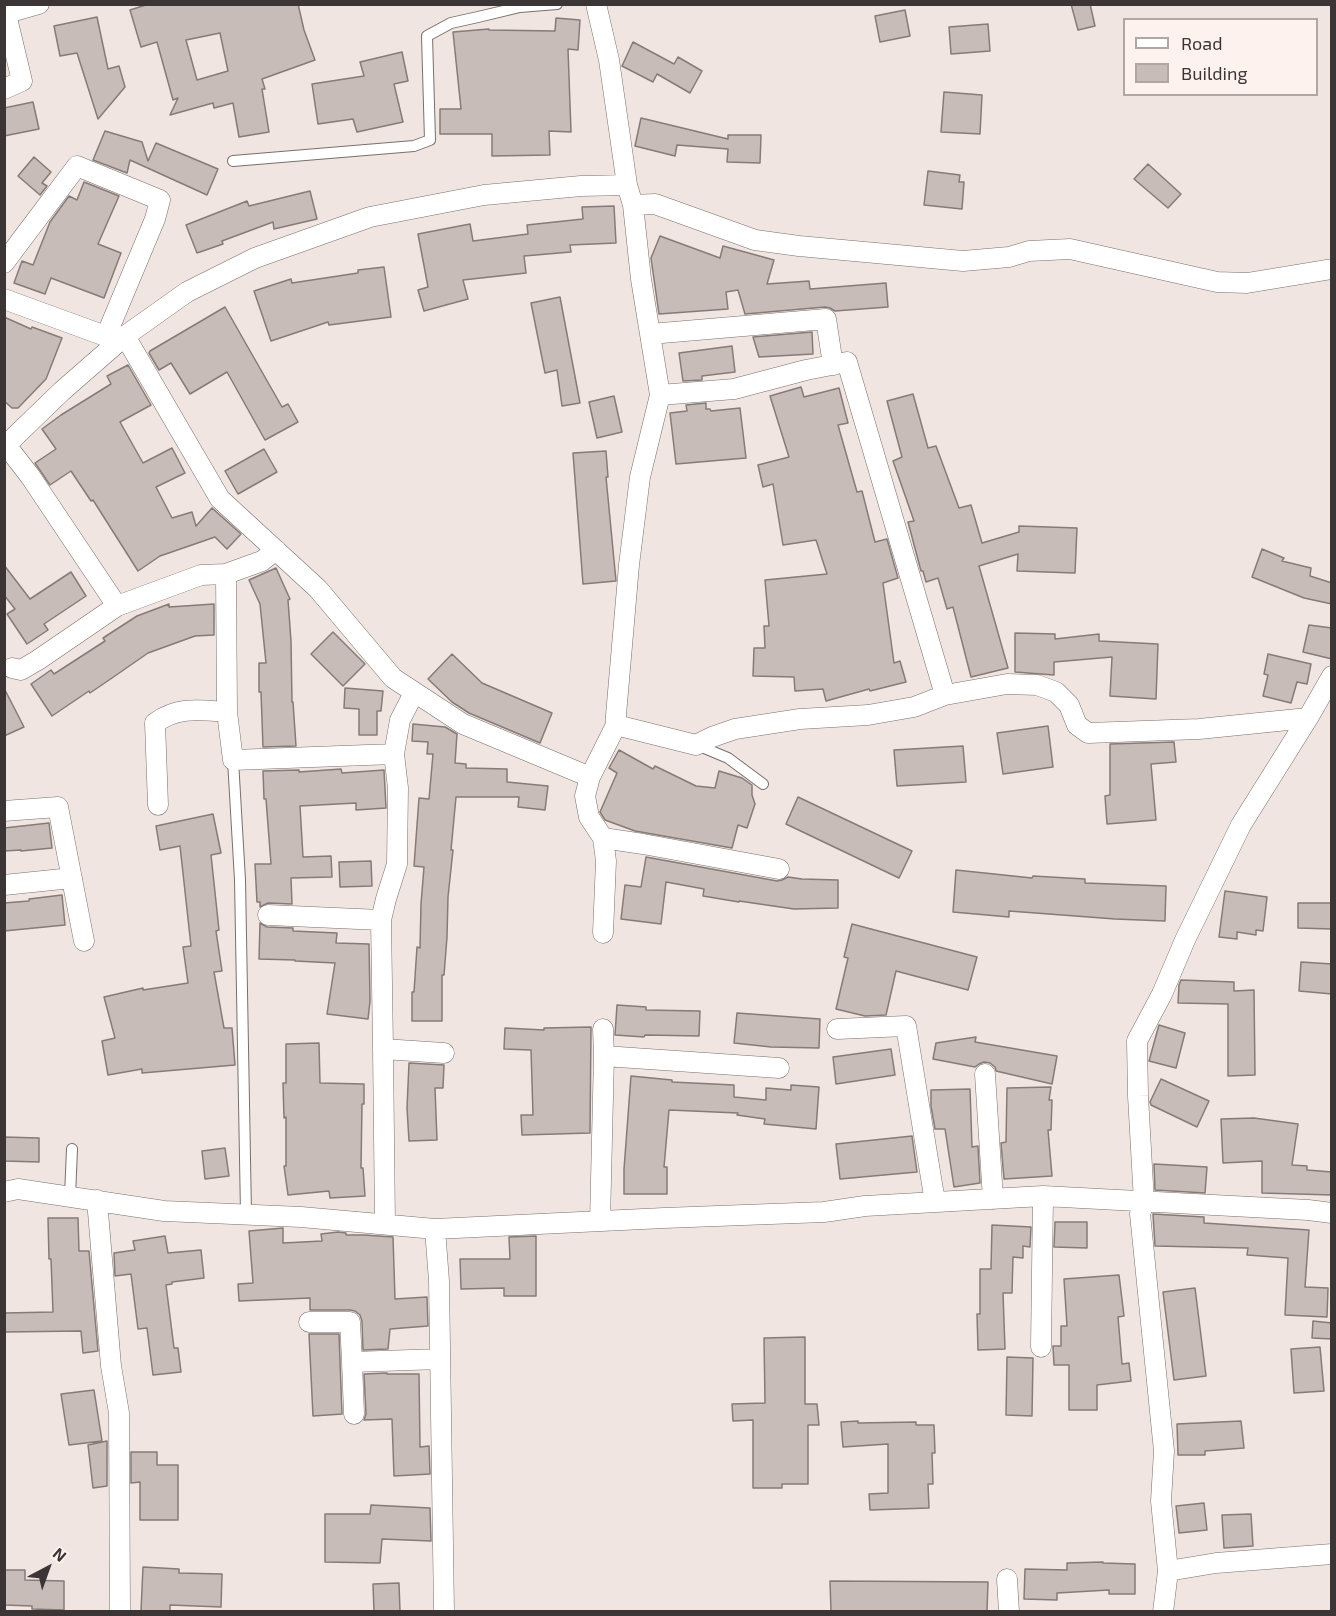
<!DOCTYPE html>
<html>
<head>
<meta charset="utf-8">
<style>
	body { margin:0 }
	#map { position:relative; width:1336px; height:1616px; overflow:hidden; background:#f1e5e1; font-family:"Exo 2",sans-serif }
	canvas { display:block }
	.frame { position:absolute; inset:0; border:6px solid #3b3635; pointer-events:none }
	.legend { position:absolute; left:1123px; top:18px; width:195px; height:78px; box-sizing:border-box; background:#fef2ee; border:2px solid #b0a7a4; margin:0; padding:8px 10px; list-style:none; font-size:18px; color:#3b3635 }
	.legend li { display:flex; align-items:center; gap:12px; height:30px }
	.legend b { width:30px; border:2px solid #b0a7a4 }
	.north { position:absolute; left:18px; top:1538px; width:60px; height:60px; -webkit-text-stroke:4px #fef2ee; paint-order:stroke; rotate:41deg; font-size:16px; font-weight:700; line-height:24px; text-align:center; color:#3b3635 }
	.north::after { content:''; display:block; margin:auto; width:21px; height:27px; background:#3b3635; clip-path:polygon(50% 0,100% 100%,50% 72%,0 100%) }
</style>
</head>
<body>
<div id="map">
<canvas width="1336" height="1616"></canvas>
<div class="frame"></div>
<ul class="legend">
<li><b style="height:8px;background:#fff"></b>Road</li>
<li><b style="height:16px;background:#c7bcb8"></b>Building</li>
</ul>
<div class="north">N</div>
</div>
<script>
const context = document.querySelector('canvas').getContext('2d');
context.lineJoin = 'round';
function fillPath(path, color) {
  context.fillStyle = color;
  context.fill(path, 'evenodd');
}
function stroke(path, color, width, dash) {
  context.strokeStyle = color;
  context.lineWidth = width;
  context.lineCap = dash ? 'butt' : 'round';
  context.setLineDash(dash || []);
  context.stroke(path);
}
const building = new Path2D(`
	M149 4H298L304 30 315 60 262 79 265 89H262L269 132 239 137 233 103 214 108 213 103 170 115 178 98 173 100 157 42 141 47 130 10ZM220 33 228 71 197 80 186 40Z
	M1071 4H1090L1095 26 1078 30Z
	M905 10 910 36 880 42 875 16Z
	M97 17 108 69 119 66 125 87 98 119 77 53 60 56 54 26Z
	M556 18 580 20 578 50 568 49 571 132 549 131 550 155 492 156V134H440V109H461L453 32 489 29V30L555 31Z
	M988 24 990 51 951 54 949 27Z
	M633 42 674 64 678 57 702 71 690 93 657 74 653 82 622 66Z
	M402 52 408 81 394 84 403 122 357 132 353 119 318 124 312 84 364 76 360 62Z
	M944 92 982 95 980 134 941 132Z
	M33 102 39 129 4 136V108Z
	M641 118 728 139V135H761L760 163 727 162 728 149 677 145 675 156 635 146Z
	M105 131 142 142 148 161 156 143 218 169 207 195 130 160 127 173 93 160Z
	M34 157 51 172 42 183 47 186 40 195 18 176Z
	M1148 164 1181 194 1168 208 1134 179Z
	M928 171 960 175 959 182H964L962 209 924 205Z
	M84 182 119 196 98 244 121 253 104 298 51 278 45 294 14 283 22 261 33 265 50 222 69 196 77 200Z
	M310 191 317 219 274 229 273 222 222 241 223 244 197 253 186 225 247 201 249 206Z
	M614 206 616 243 570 245 571 252 524 256 526 273 463 280 468 299 424 311 418 290 428 287 418 234 470 224 473 241 528 234 527 225 583 219 582 207Z
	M660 236 720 258 723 246 774 260 767 284 809 281 810 289 886 283 888 307 835 311 830 308 825 307 745 314 738 290 726 292 728 309 659 314 651 258Z
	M384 267 391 317 329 325 328 322 271 341 254 291 291 279 292 283 358 273V270Z
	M560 297 580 403 562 406 557 370 545 373 531 303Z
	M225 307 282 407 288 404 298 422 265 440 227 372 190 394 171 363 159 370 149 353 150 351Z
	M4 317 31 329 32 327 62 338 46 379 18 408H12L4 401Z
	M812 332 813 354 759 357 753 337Z
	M732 346 735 372 702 376V380L683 381 679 353Z
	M128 365 151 405 120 422 143 463 172 448 185 473 156 487 172 518 192 512 196 526 212 508 241 534 227 549 215 537 160 556 138 571 93 500 91 501 71 471 50 485 35 463 56 449 42 429 61 415 111 384 107 376Z
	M801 387 804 397 839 388 848 423 838 425 857 492 862 491 875 542 887 539 898 578 883 583 894 663 900 661 906 682 870 691 869 689 826 701 823 689 795 691 794 677 753 676 754 648H765L764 626H769L765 580 827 574 816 540 783 545 773 484 763 487 758 465 789 457 770 396Z
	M913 394 928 448 936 446 959 508 971 505 982 543 1019 532V526L1077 528 1075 573 1017 571 1018 554 979 566 1008 668 971 677 953 607 947 609 938 578 926 582 923 571H921L908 522 914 521 893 461 902 457 887 401Z
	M614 396 622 432 597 438 589 402Z
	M706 403V409H710L711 411 740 408 746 458 676 464 670 413 687 411 686 405Z
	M264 449 277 472 238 494 225 471Z
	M606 451 608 477H606L616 581 583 584 573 453Z
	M1262 549 1284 558 1282 561 1311 568 1310 576 1332 583V604L1304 598 1252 577Z
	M4 565 30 599 71 572 86 596 44 624 48 630 27 644 7 614 15 609 4 595Z
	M276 568 290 599 288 600 291 641 292 702H293L296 746 263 747 261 692H259V663H266L260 604 249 580Z
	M169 604V607L214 604V635L195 636 148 653 112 678 90 693 89 691 52 716 31 684 51 670 54 674 105 641 103 638 137 616Z
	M1309 625 1332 628V659L1303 652Z
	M333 632 365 664 343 686 311 654Z
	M1015 633 1055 634V639L1099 634V641L1158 644 1156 699 1110 696 1112 657 1054 662V675L1015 672Z
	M452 654 482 683 552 713 540 743 469 713 452 702 428 679Z
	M1268 654 1311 664 1307 684 1297 682 1291 703 1263 696 1268 675 1264 674Z
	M4 688 24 727 4 736Z
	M345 688 383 691 381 711H377V735H359V709L344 708Z
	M413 724 445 727 457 734 455 763 466 764V768L507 769V782L548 786 545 810 518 807 519 797H456L451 850H453L448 897 447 937 444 975H442V1021H412V992H414L417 947 420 948 421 904 424 867 414 866 419 798 429 799 433 754H427L428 742 412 741Z
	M1048 726 1053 767 1003 774 997 733Z
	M1174 742 1176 762 1151 764 1156 820 1107 824 1105 796 1110 795V744Z
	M963 746 966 782 897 786 894 750Z
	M619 750 653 769 655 766 696 786 715 788 719 771 742 778 752 785V795L755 804 747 828 738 825 732 848 635 831 605 820 600 812 617 773 609 768Z
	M341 769 342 773 384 770 386 808 356 810V803L300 806 303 857 331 856 332 877 291 878 292 904 268 903 260 907V902H257L255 864H271L266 799H264L263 771 299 770V772Z
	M798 797 912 851 899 878 786 824Z
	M213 814 221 853 211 855 219 930 216 931 222 971 214 972 224 1028H232L235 1065 142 1073V1069L108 1075 102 1041 115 1038 104 997 143 988V990L188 983 183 947 191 946 180 846 160 850 156 826Z
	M49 823 52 848 21 851V850L4 851V828Z
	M646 857 777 881 782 880 788 877 802 879 838 880V908L794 909 739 901V902L703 896 704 889 666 882 661 924 621 919 625 885 641 887Z
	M371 861 372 886 340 887 339 862Z
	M956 870 1032 878 1033 876 1085 879V883L1166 886 1165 921 1115 919 1009 911V917L953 912Z
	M1225 891 1267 897 1263 931 1256 930V935L1237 932V939L1219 937Z
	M62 895 65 925 4 931V903L29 901V899Z
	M1298 903H1332V929L1298 928Z
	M260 923 267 927 293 928V931L337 933 336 943 369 944 370 1001 368 1019 327 1014 335 963 295 961V960L259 959Z
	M852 924 977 957 968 990 896 971 886 1015 865 1016 836 1009 848 958 844 957Z
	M1301 962 1332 964V994L1299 991Z
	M1181 980 1234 982V991L1254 990 1255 1075 1228 1076V1004L1178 1003 1179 985Z
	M617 1005 646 1007V1010L700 1011 699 1036 645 1035 644 1037 615 1035Z
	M737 1013 820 1019 819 1048 771 1047 734 1043Z
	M1159 1025 1185 1033 1176 1068 1149 1061Z
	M591 1027 590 1133 522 1135 521 1115H533L531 1050 504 1049 505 1028 544 1030V1028Z
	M976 1037 975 1042 1057 1056 1052 1084 996 1071 995 1067 990 1063 984 1062 979 1064 975 1067 933 1059 936 1043Z
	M319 1043 320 1083 364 1084V1104H362L361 1168H363L365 1196 330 1198 329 1191 288 1195 284 1166H286V1117L284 1118 283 1083H286V1044Z
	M891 1049 895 1075 836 1084 833 1057Z
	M409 1063 444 1065 443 1088H435L437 1140 409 1141 407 1108Z
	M631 1076 672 1080V1082L734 1085V1097L766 1100V1088L791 1090V1085L819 1087 816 1129 764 1124 765 1119 737 1115 738 1113 669 1110 664 1167H667V1194H624V1169Z
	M1161 1079 1209 1101 1197 1127 1151 1105 1150 1102Z
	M1051 1087 1049 1100H1052L1051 1130H1048L1052 1176 1004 1179 1001 1143 1006 1142 1007 1088Z
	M970 1089 972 1147 978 1146 980 1183 954 1187 945 1129H935L931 1106V1090Z
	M1254 1118 1298 1124 1292 1165 1307 1166V1170L1332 1172V1195L1262 1193V1161L1223 1163 1221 1119Z
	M912 1136 917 1172 840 1179 836 1144Z
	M4 1137 39 1138V1162L4 1161Z
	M225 1148 229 1176 205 1179 202 1151Z
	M1154 1164 1207 1167 1205 1193 1155 1190Z
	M1153 1214 1204 1217V1223L1309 1230 1305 1287 1328 1288 1327 1317 1285 1315 1288 1258 1247 1255 1248 1248 1155 1246Z
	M48 1218H78L79 1251H89L98 1351 83 1353 81 1331 4 1332V1313L53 1312 51 1259H49Z
	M1055 1222H1087V1248L1054 1247Z
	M992 1225 1031 1227 1030 1247 1023 1246V1258L1013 1257 1012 1293H1003L1005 1349 978 1350 977 1314H980V1269H991Z
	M283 1228V1243L322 1241 321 1234 338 1232 346 1233V1235H364L393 1237 395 1299 427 1297 428 1326 390 1329 388 1349 363 1350 362 1321 360 1315 355 1311 350 1310H310V1298L239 1301 238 1284 253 1283 249 1231Z
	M165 1236 168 1253 201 1250 204 1278 172 1282V1284L166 1285 174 1348H178L181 1372 153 1375 147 1328 138 1329 131 1274 115 1276 114 1253 135 1250 133 1241Z
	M536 1236V1296H504V1288L461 1289 460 1259H510L509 1237Z
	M1119 1275 1124 1316 1118 1317 1122 1364 1129 1363 1131 1381 1097 1385V1410H1069V1365H1054L1053 1346H1061V1326H1067L1064 1279Z
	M1195 1288 1206 1376 1174 1380 1163 1292Z
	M1313 1321 1332 1323V1339L1312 1338Z
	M309 1334H339L342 1414 313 1416Z
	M805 1337V1404H817L819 1425H808V1484H782V1488H753V1420L733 1421 732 1404 765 1403 764 1338Z
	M1320 1347 1324 1391 1294 1393 1291 1349Z
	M1007 1357 1033 1358 1032 1416 1006 1415Z
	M387 1373V1374H419L420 1447 429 1446 430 1474 394 1476 392 1419 364 1420 366 1414 364 1374Z
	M94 1390 102 1441 69 1445 61 1394Z
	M858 1421V1423L916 1422V1425H934L935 1453H932L933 1484H928L929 1508 870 1510 869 1494 888 1493V1444L843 1447 841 1422Z
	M1241 1421 1244 1448 1205 1451V1455H1178L1177 1424Z
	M107 1441V1486L93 1488 88 1445Z
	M131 1452H157V1465H178V1520H140V1482L131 1483Z
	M1204 1503 1207 1530 1179 1533 1176 1506Z
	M371 1505 430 1508 431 1541 382 1539 380 1563 325 1562V1514H370Z
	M1251 1514 1253 1546 1224 1548 1222 1515Z
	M1103 1562V1563L1135 1564V1594H1109V1590L1057 1593V1600L1024 1599 1025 1569 1067 1570V1563Z
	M143 1567 179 1569V1573L222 1574 221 1607 170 1605V1611H141Z
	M4 1570H25V1580L64 1581V1610L32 1609V1606L4 1605Z
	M830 1581 988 1582 987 1611H831Z
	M399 1583 400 1611H374L373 1584Z`);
fillPath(building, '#c7bcb8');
stroke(building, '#857b77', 1.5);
const lane = new Path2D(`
	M233 161 414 146 430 140 427 36 451 23 478 17 520 7 557 4
	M697 745 728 758 763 784
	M233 760 240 880 246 1214
	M70 1196 72 1149`);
const street = new Path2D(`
	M4 14 39 4
	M4 89 22 81 6 14
	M633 205 655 204 755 240 799 246 963 261 1009 257 1029 251 1070 249 1217 282 1247 283 1332 269
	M4 263 77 166 160 200 155 219 106 336
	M4 299 119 341
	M650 334 826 319 833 365
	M125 336 220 499 318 589 393 678 463 724 590 777 616 725V715L629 565 640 477 660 395 641 279 633 205 627 185 609 60 596 4
	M660 395 734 389 806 370 847 362 945 695
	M6 445 30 476 117 606 38 660 21 670 12 668
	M4 447 62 391 125 336 187 292 255 258 370 217 484 195 581 186 627 185
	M117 606 201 575 226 574 262 561 276 550
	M227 712 233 760 394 754 400 720 414 693
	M616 725 696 745 712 737 735 729 800 719 868 715 914 707 945 695 1007 684 1037 685 1056 692 1069 705 1077 725 1088 733 1199 729 1308 718
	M590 777 585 796 589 817 603 838 606 861 603 933
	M158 805 155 723C178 706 200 710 227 712L226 574
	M4 811 58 807 84 941
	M603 838 643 844 779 869
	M4 885 72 878
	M268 915 381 920 386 899 397 864 398 788 394 754
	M381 920 383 1049 444 1053
	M603 1029 604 1056
	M837 1029 906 1026 935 1202
	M383 1049 385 1224
	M985 1074 993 1199
	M4 1192 18 1189 164 1211 301 1217 435 1229 664 1218 824 1212 865 1206 1043 1196 1308 1210 1332 1213
	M97 1200 111 1366 119 1413 120 1612
	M600 1221 604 1056 779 1068
	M435 1229 439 1281 444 1612
	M309 1322H350L352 1362 440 1359
	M1041 1347 1043 1196
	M352 1362 354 1414
	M1168 1571 1216 1563 1332 1554
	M1007 1579 1009 1612
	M1163 1612 1168 1571 1161 1501 1164 1451 1140 1214 1144 1202 1138 1096 1137 1041 1162 994 1185 940 1241 825 1308 718 1332 676`);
stroke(lane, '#796f6b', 12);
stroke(street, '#796f6b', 21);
stroke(lane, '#fff', 10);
stroke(street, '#fff', 20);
</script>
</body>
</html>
